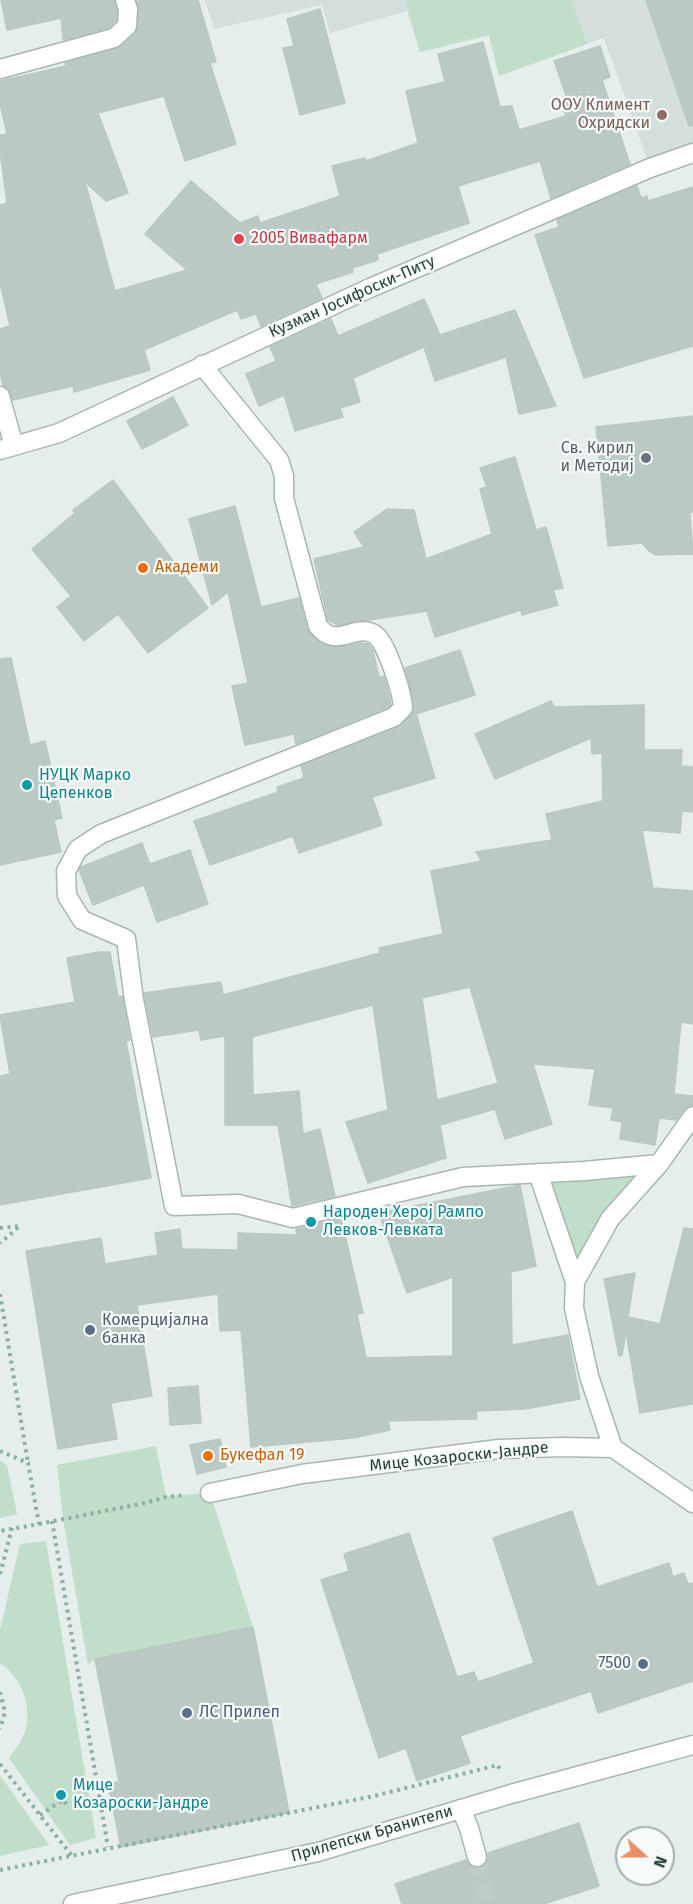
<!DOCTYPE html>
<html>
<head>
<meta charset="utf-8">
<style>
	body { margin:0 }
	#map { position:relative; width:693px; height:1904px; overflow:hidden; background:#e6eeeb; font-family:"Fira Sans",sans-serif }
	canvas { display:block }
	.north { position:absolute; left:615px; top:1826px; width:60px; height:60px; box-sizing:border-box; background:#f6faf9; border:2px solid #a2b0ad; border-radius:50%; rotate:111deg; font-size:16px; font-weight:700; line-height:24px; text-align:center; color:#25403a }
	.north::after { content:''; display:block; margin:auto; width:21px; height:27px; background:#ec8e65; clip-path:polygon(50% 0,100% 100%,50% 72%,0 100%) }
</style>
</head>
<body>
<div id="map">
<canvas width="693" height="1904"></canvas>
<div class="north">N</div>
</div>
<script>
const context = document.querySelector('canvas').getContext('2d');
context.lineJoin = 'round';
function fillPath(path, color) {
  context.fillStyle = color;
  context.fill(path, 'evenodd');
}
function stroke(path, color, width, dash) {
  context.strokeStyle = color;
  context.lineWidth = width;
  context.lineCap = dash ? 'butt' : 'round';
  context.setLineDash(dash || []);
  context.stroke(path);
}
function label(font, color, halo, rows, align = 'center') {
  context.font = font + ' "Fira Sans",sans-serif';
  context.lineWidth = 4.5;
  context.setLineDash([]);
  context.textBaseline = 'middle';
  context.strokeStyle = halo;
  context.fillStyle = color;
  for (const [text, x, y, turn = 0] of rows) {
    context.save();
    context.translate(x, y);
    context.rotate((+turn || 0) * Math.PI / 180);
    context.textAlign = isNaN(turn) ? turn : align;
    if (halo) context.strokeText(text, 0, 0);
    context.fillText(text, 0, 0);
    context.restore();
  }
}
fillPath(new Path2D(`
	M205 0H693V153L650 168 604 38 499 76 489 35 420 52 407 11 330 33 322 5 214 29Z`), '#d4deda');
fillPath(new Path2D(`
	M406 0H571L587 44 499 76 489 35 420 52Z
	M659 1164 575 1282 538 1173Z
	M156 1446 166 1496 210 1493 253 1627 95 1659 88 1665 63 1519 57 1465Z
	M0 1461 7 1465 17 1514 0 1518Z
	M46 1541 96 1838 70 1845 9 1758C15 1750 21 1743 24 1734 34 1709 22 1678 0 1663V1630L20 1544Z
	M0 1775 49 1845 0 1856Z`), '#c0deca');
const building = new Path2D(`
	M1 0H114L117 10 116 21 108 28 63 40 61 18 7 30Z
	M137 0H198L216 62 210 63 236 144 185 161 164 96 98 113 128 193 106 201 85 182 115 291 187 270 145 234 191 181 240 223 258 216 260 223 340 196 332 166 365 158 366 161 418 143 406 91 445 82 438 54 483 42 500 107 512 106 519 130 566 116 560 100 567 98 554 61 600 46 610 77 602 80 630 164 551 198 540 161 458 186 469 223 377 254 378 260 352 268 353 272 316 284 322 298 261 326 256 314 241 319 237 310 144 350 150 370 74 392 73 386 13 400 8 388 3 385 0 374V329L10 326 0 282V205L7 203 0 151V135L7 134 0 104V81L66 66 65 63 121 47 135 34 138 27 139 9Z
	M646 0H693V125L689 126Z
	M320 9 345 103 300 115 283 48 294 46 287 19Z
	M637 186 641 198 647 196 648 201 693 187V346L584 378 535 235 559 227 557 220Z
	M424 299 440 335 515 310 556 406 519 414 506 357 435 381 424 347 353 378 360 402 340 408 343 417 295 431 284 395 259 406 246 374 276 361 270 347 331 319 338 336Z
	M173 397 188 425 142 449 127 421Z
	M693 416V512L690 513 693 554 656 555 649 551 642 543 608 546 596 427Z
	M515 457 536 530 546 527 563 588 553 590 558 605 522 615 521 610 435 637 427 611 338 625 328 620 314 559 364 547 354 532 387 509 414 510 426 559 492 534 480 489 487 487 480 468Z
	M113 480 208 608 148 653 118 614 84 641 57 607 71 596 32 549 75 513 73 510Z
	M235 506 261 607 299 598 307 629 320 643 338 647 361 643 368 644 373 651 379 677 384 676 386 683 391 704 388 707 296 744 294 734 245 745 232 686 248 683 228 592 212 605 189 519Z
	M460 650 475 695 416 714 435 778 372 797 382 825 299 853 293 836 210 865 194 821 278 792 277 787 304 778 301 766 399 727 414 711 413 698 405 668Z
	M11 658 30 745 45 741 62 818 54 820 61 852 0 865V659Z
	M551 701 554 707 644 705V750H682L681 766 693 767V812L682 811 680 833 642 830 653 888 693 891V1024L681 1022 674 1094 693 1096V1105L684 1109 676 1120 659 1118 655 1145 620 1139 622 1122 611 1120 613 1108 589 1105 595 1069 533 1064 552 1124 505 1139 495 1109 440 1125 446 1158 368 1183 346 1122 388 1110 373 1005 252 1037 253 1095 299 1091 303 1134 320 1129 335 1196 292 1206 278 1125H225V1036L201 1040 199 1030 153 1037 144 993 221 982 223 995 380 953 379 948 443 934 431 871 482 861 476 852 552 840 546 814 603 801 602 753 592 754 591 738 495 779 475 734ZM470 987 498 1083 437 1100 422 998Z
	M142 843 150 864 190 850 208 904 157 922 144 885 93 905 79 870 81 867Z
	M99 952H110L118 997 122 996 130 1040 126 1041 151 1178 0 1205V1076L10 1074 0 1015 75 1002 67 958Z
	M520 1185 536 1266 511 1272 512 1345 568 1335 580 1399 525 1409 476 1411 477 1419 388 1421 390 1430 353 1438 251 1447 241 1330 220 1331 218 1294 137 1305 152 1396 111 1403 117 1439 58 1449 26 1251 101 1238 105 1264 158 1255 155 1233 180 1229 182 1249 238 1250V1233L297 1235 296 1229 341 1218 363 1313 357 1314 366 1358 453 1356V1277L407 1293 379 1213Z
	M684 1228 693 1229V1404L640 1413 626 1332 622 1355 619 1356 604 1279 635 1273 628 1317 660 1324Z
	M198 1386 201 1423 170 1425 168 1388Z
	M220 1439 226 1467 197 1474 190 1445Z
	M572 1511 597 1587 669 1563 673 1577 684 1573 688 1584 693 1583V1681L598 1713 591 1691 460 1736 470 1763 417 1781 406 1748 379 1758 321 1580 349 1571 344 1554 409 1533 457 1677 474 1672 478 1682 534 1663 493 1538Z
	M253 1627 289 1813 121 1847 108 1784 119 1782 95 1659Z
	M579 1823 599 1886 544 1904H402L395 1884 466 1860 474 1868H481L488 1860V1853Z`);
fillPath(building, '#bbc9c4');
stroke(building, '#b8c8c2', 1.5);
stroke(new Path2D(`
	M477 1857 486 1904`), '#bfcbc8', 18, [18, 9]);
const minor = new Path2D(`
	M0 69 114 38 127 26 128 9 125 0
	M202 365 279 460 284 476V498L318 626C337 650 354 623 374 634 387 642 402 693 403 708L394 717 101 834 78 849 66 871 67 896 82 920 126 939 134 1000 174 1206 238 1204 293 1218 463 1177 584 1171 659 1164
	M0 396 14 446
	M0 450 59 433 370 288 650 168 693 153
	M538 1173 575 1282
	M613 1448 589 1376 574 1308 575 1282 610 1219 659 1164 693 1116
	M210 1493 302 1474 499 1449 562 1447 613 1448 693 1503
	M461 1809 469 1828 477 1857`);
const tertiary = new Path2D(`
	M73 1904 318 1852 511 1794 693 1745`);
stroke(minor, '#a8b6b2', 21);
stroke(tertiary, '#a8b6b2', 21);
stroke(new Path2D(`
	M0 1228 20 1226 0 1243
	M0 1294 28 1463
	M0 1451 28 1463 39 1524 0 1531
	M52 1521 108 1847
	M39 1524 145 1503 166 1497 185 1495
	M0 1574 12 1528
	M0 1692 5 1712 0 1729
	M0 1764 72 1856
	M61 1795 66 1804
	M40 1815 64 1799
	M0 1870 374 1796 498 1765 500 1771`), '#88b0a6', 4, [3, 4.5]);
stroke(minor, '#fff', 18);
stroke(tertiary, '#fff', 18);
for (const [x, y, r, color] of [
	[662,115,6,"#8d6e63"],
	[239,239,6,"#e0444e"],
	[646,458,6,"#6b7280"],
	[143,568,6,"#e8710a"],
	[27,785,6,"#0f9aa8"],
	[311,1222,6,"#0f9aa8"],
	[90,1330,6,"#5c6f8a"],
	[208,1456,6,"#e8710a"],
	[643,1664,6,"#5c6f8a"],
	[187,1713,6,"#5c6f8a"],
	[61,1795,6,"#0f9aa8"]
]) {
  const dot = new Path2D();
  dot.arc(x, y, r, 0, 2 * Math.PI);
  context.fillStyle = color;
  context.fill(dot);
  stroke(dot, '#f6faf9', 2);
}
label('16px', '#785e54', '#f6faf9', [
	["ООУ Климент",650,106],
	["Охридски",650,124]
], 'right');
label('16px', '#be3a42', '#f6faf9', [
	["2005 Вивафарм",251,239]
], 'left');
label('16px', '#25403a', '#f6faf9', [
	["Кузман Јосифоски-Питу",352,297,-24],
	["Мице Козароски-Јандре",459,1457,-6],
	["Прилепски Бранители",372,1834,-16]
]);
label('16px', '#5b616d', '#f6faf9', [
	["Св. Кирил",634,449],
	["и Методиј",634,467]
], 'right');
label('16px', '#c56008', '#f6faf9', [
	["Академи",155,568],
	["Букефал 19",220,1456]
], 'left');
label('16px', '#0d838f', '#f6faf9', [
	["НУЦК Марко",39,776],
	["Цепенков",39,794],
	["Народен Херој Рампо",323,1213],
	["Левков-Левката",323,1231],
	["Мице",73,1786],
	["Козароски-Јандре",73,1804]
], 'left');
label('16px', '#4e5e75', '#f6faf9', [
	["Комерцијална",102,1321],
	["банка",102,1339],
	["7500",631,1664,"right"],
	["ЛС Прилеп",199,1713]
], 'left');
</script>
</body>
</html>
